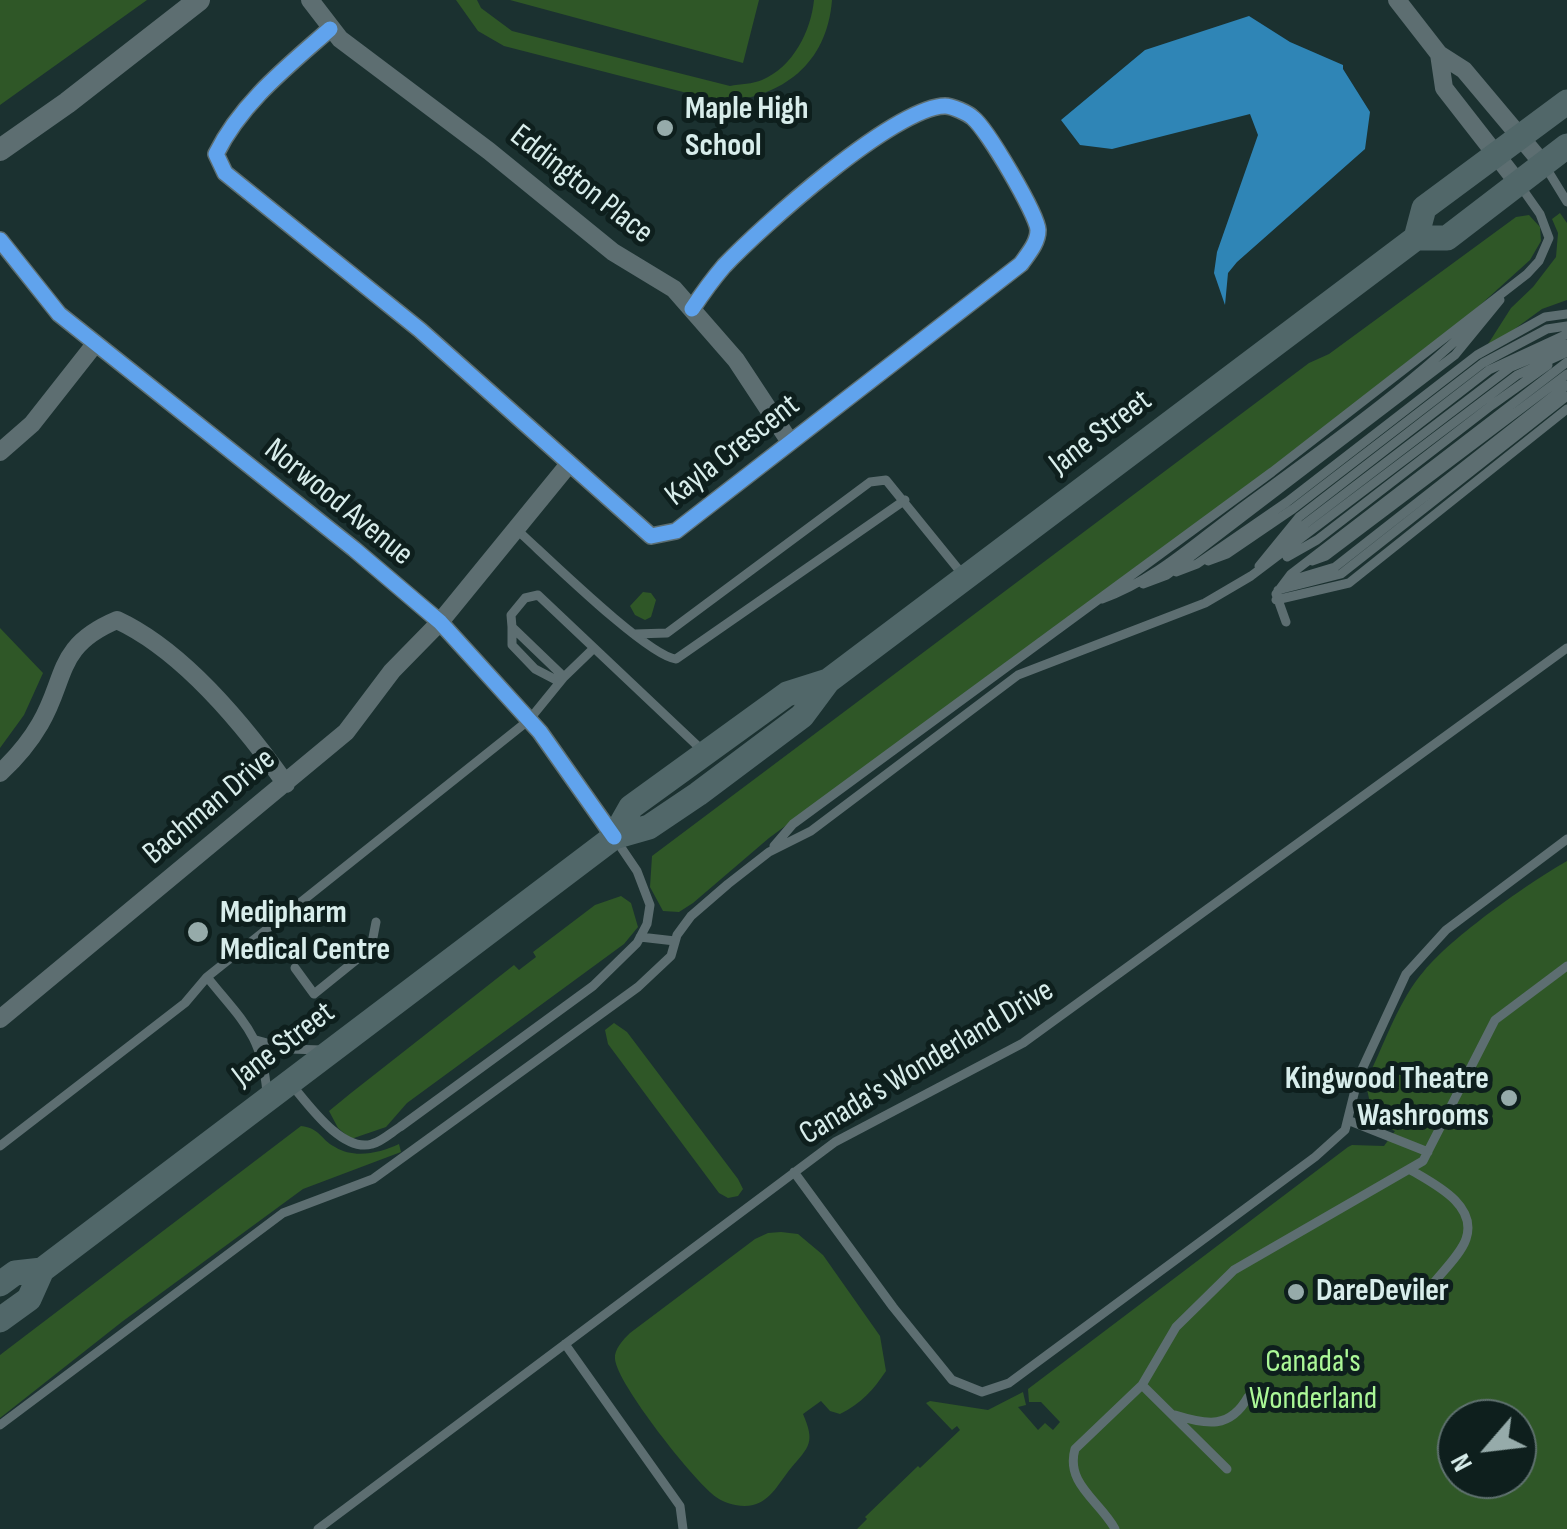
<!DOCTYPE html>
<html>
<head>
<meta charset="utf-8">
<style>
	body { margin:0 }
	#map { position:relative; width:1567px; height:1529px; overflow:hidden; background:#1b3130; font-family:"Sofia Sans Condensed",sans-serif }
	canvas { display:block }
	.north { position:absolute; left:1437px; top:1399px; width:100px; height:100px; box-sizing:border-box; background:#0e1f1d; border:2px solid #5f716f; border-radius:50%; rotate:242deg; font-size:28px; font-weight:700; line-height:40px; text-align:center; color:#d8edeb }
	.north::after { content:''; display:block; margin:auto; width:35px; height:45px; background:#96abaa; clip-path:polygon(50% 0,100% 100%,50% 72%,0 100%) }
</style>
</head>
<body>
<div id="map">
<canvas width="1567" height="1529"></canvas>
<div class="north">N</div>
</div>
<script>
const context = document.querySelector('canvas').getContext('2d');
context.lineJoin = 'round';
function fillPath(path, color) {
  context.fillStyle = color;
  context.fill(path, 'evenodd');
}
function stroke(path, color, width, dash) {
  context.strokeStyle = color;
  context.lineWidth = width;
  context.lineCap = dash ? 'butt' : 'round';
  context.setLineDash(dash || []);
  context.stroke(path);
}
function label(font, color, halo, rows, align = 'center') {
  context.font = font + ' "Sofia Sans Condensed",sans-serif';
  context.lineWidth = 10;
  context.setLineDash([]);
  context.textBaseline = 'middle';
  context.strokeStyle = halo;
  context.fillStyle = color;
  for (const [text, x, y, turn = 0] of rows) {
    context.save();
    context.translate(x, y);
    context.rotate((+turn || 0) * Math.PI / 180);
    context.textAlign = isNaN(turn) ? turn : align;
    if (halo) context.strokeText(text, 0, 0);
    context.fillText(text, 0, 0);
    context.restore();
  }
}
fillPath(new Path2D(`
	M0 0H147L0 105Z
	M456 0H477L481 8 512 31 730 86C740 84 753 84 762 80 793 67 811 31 814 0H832C827 64 783 97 722 102L504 46 478 31Z
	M510 0H759L743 63Z
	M1560 213 1567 223V300L1542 309 1483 352 1511 308 1533 287 1556 257 1558 233 1552 219Z
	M1529 215 1540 227 1541 241 1530 260 1468 316 1280 462 769 838 693 903 679 912 663 911 650 887 652 856 1309 363 1329 354 1516 217Z
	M643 592 651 593 656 600 651 617 645 620 635 615 630 606Z
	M0 628 43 673 24 715 0 748Z
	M1567 861V1529H857L867 1519 865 1517 918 1466 920 1468 960 1430 957 1426 952 1430 926 1403 930 1401 988 1410 1023 1392 1026 1405 1018 1407 1038 1430 1045 1423 1053 1430 1060 1422 1041 1402H1029L1028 1389 1348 1147 1352 1145 1384 1146 1395 1131 1374 1122 1367 1089 1369 1075C1386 1040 1399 1000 1424 971 1452 937 1528 883 1567 861ZM1457 1419H1517V1479H1457Z
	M621 896 631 903 638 927 624 944 407 1103 386 1127 351 1139 338 1128 329 1111 351 1093 514 965 519 970 536 957 533 952 595 905Z
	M614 1023 627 1032 738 1179 743 1189 738 1196 728 1198 719 1193 608 1044 605 1030Z
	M301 1126C320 1128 320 1139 335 1147 354 1159 380 1153 399 1144L401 1152 303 1189 123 1321 0 1418V1355Z
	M781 1232 798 1234 823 1255 880 1336 886 1371C874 1389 861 1404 840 1414L830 1411 821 1401 803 1414C815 1442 810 1446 791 1468 780 1481 771 1501 753 1505 741 1508 726 1504 716 1497 694 1481 617 1384 615 1359 614 1349 623 1340 630 1333L755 1239 768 1233Z`), '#2f5727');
fillPath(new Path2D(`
	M1249 16 1290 42 1343 65V69L1370 112 1365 149 1237 262 1228 273 1225 305 1214 273 1217 252 1258 135 1250 114 1112 149 1080 145 1061 120 1145 50Z`), '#2f85b6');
stroke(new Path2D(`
	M1545 166 1567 202
	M516 529C544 554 647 656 676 659L905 500
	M1278 550 1305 524 1511 367 1567 344
	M1287 557 1317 540 1492 405 1548 365
	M1208 561 1227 554 1293 509 1483 363 1547 329 1567 326
	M1312 561 1326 556 1567 374
	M1259 566 1299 517 1489 370 1567 334
	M1176 572 1197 564 1287 502 1477 355 1545 317 1567 314
	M1285 582 1335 567 1567 385
	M1143 584 1167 575 1455 355 1500 300
	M1278 590 1341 574 1567 396
	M1102 599C1153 581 1194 543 1237 511 1321 449 1410 387 1485 313
	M1276 600 1349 583 1567 409
	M1286 622 1276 594 1291 574 1567 362
	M512 627V645L535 669 560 682
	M635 634 667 633 870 482 886 480 963 575
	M594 648 564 677 512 627 511 615 525 598 538 595 703 751
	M774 846 793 824 1272 472 1527 274 1539 261 1549 238 1540 214 1521 187
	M640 937 675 941
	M295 968 314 994 371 948 376 922
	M207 977 529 720 564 677
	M256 1040 289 1049 322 1050
	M291 1084C308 1104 342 1153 372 1144 381 1142 392 1132 400 1127L593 986 637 943 647 924 650 905 637 871 616 840
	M1350 1121 1428 1152
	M0 1146 185 1003 207 977C243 1022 262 1034 267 1093
	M1409 1169C1432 1183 1478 1204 1466 1239 1461 1254 1442 1272 1432 1285
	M794 1172 893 1307 952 1380 982 1392 1009 1383 1315 1157 1345 1130 1358 1078 1406 974 1446 930 1567 839
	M565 1344 680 1506 683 1529
	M1142 1385 1227 1469
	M1175 1415C1207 1425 1230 1429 1248 1397
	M0 1425 283 1213 373 1179 638 987 671 956 677 935 691 916 728 884 769 852 811 831 1018 675 1205 603 1251 576 1517 375 1567 352
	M318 1529 835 1142 1023 1043 1567 648
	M1115 1529C1100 1501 1065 1484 1075 1449L1142 1385 1176 1327 1234 1270 1423 1161 1495 1020 1567 966`), '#5d6e71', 9);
stroke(new Path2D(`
	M310 0 340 39 489 151 613 252 674 289 736 360 790 442
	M1397 0 1439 54 1464 70 1543 164
	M330 29C288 66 241 103 216 154L225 173 420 330 651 536 676 531 1021 264C1028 254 1038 243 1038 230 1037 214 987 129 973 118 968 113 952 106 945 106 894 107 760 228 724 266 712 280 702 294 692 309
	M1439 54 1444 88 1518 183
	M0 240 59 314 354 549 440 622 540 732 614 837
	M0 452 32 424 95 344
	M0 773C15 759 29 743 40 724 67 678 55 646 117 620 184 651 244 725 286 784
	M0 1019 346 732 392 671 440 622 569 464`), '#5d6e71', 18);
stroke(new Path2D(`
	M0 150 67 103 199 0`), '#5d6e71', 22);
stroke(new Path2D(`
	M1416 238 1424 208 1567 102
	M614 837 631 807 787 694 828 681
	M0 1284 15 1273 42 1270
	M0 1320 29 1299 42 1270 614 837 649 827 698 794 802 716 828 681 1416 238H1447L1567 146`), '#516769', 25);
stroke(new Path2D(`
	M330 29C288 66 241 103 216 154L225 173 420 330 651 536 676 531 1021 264C1028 254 1038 243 1038 230 1037 214 987 129 973 118 968 113 952 106 945 106 894 107 760 228 724 266 712 280 702 294 692 309
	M0 240 59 314 354 549 440 622 540 732 614 837`), '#60a3ed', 15);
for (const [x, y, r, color] of [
	[665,128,10,"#96abaa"],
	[198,932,12,"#96abaa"],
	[1509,1098,10,"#96abaa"],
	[1296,1292,10,"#96abaa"]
]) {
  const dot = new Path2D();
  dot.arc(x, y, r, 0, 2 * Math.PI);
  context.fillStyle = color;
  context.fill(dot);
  stroke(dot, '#0e1f1d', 4);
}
label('bold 32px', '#d8edeb', '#0e1f1d', [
	["Maple High",685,110],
	["School",685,147],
	["Medipharm",220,914],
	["Medical Centre",220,951],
	["Kingwood Theatre",1489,1080,"right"],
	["Washrooms",1489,1117,"right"],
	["DareDeviler",1316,1292]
], 'left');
label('32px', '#d8edeb', '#0e1f1d', [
	["Eddington Place",581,185,38],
	["Jane Street",1101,433,-37],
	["Kayla Crescent",733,451,-38],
	["Norwood Avenue",338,503,39],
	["Bachman Drive",210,807,-40],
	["Jane Street",284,1045,-37],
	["Canada's Wonderland Drive",927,1063,-31]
]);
label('32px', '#abf797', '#0e1f1d', [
	["Canada's",1313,1363],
	["Wonderland",1313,1400]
]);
</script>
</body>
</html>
